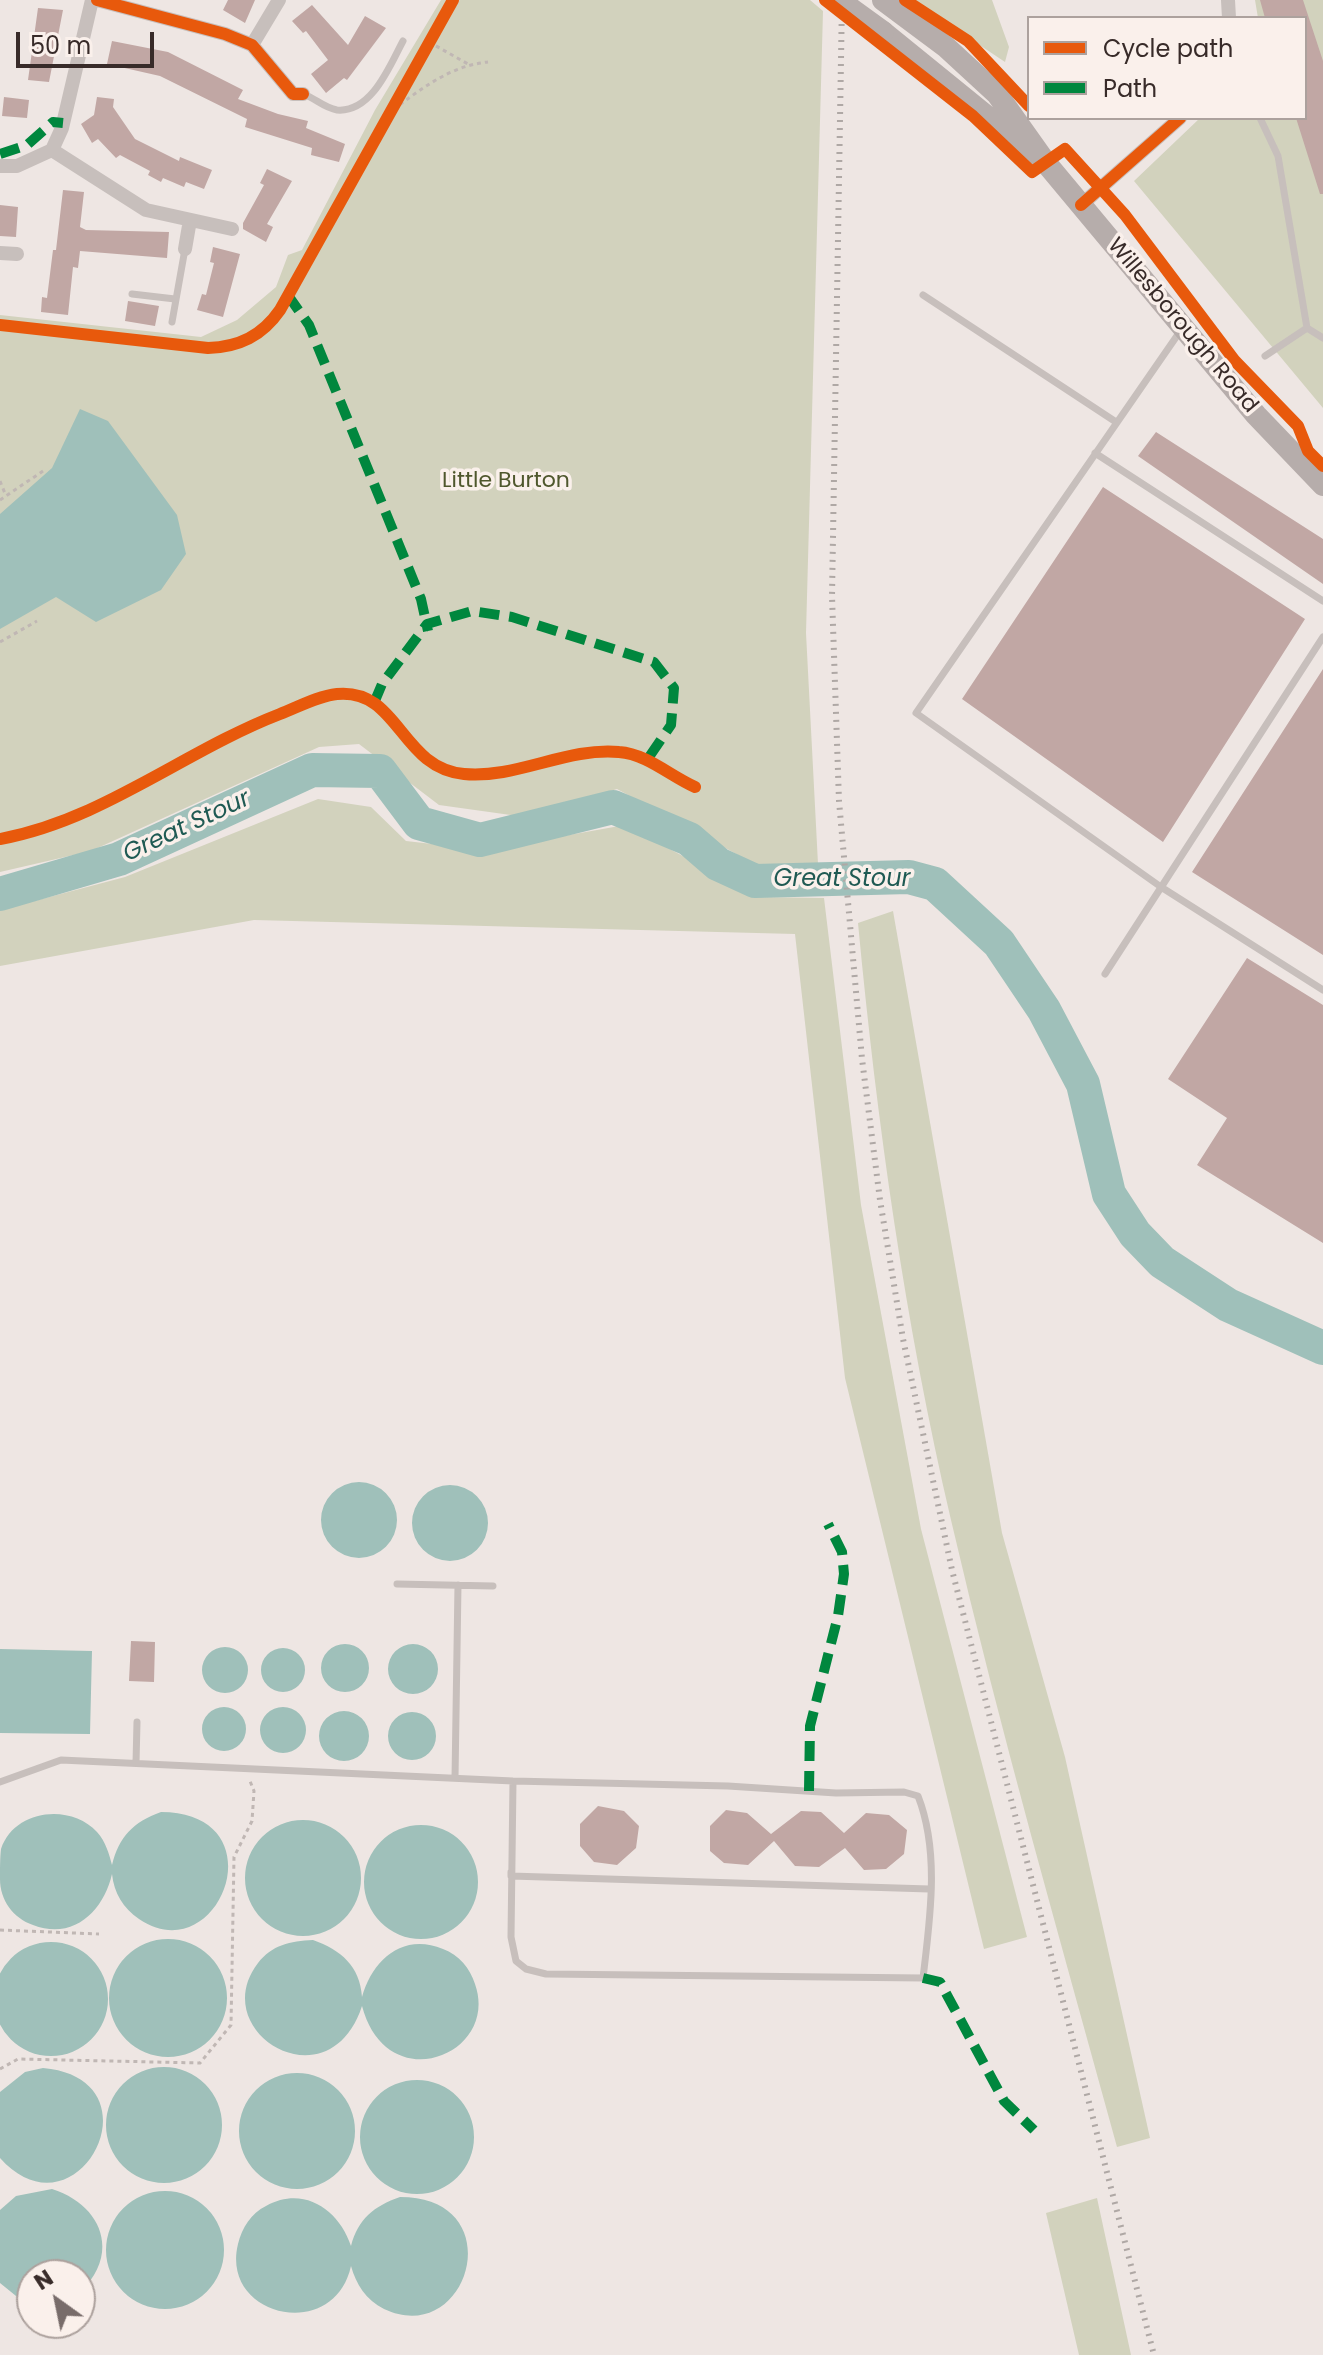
<!DOCTYPE html>
<html>
<head>
<meta charset="utf-8">
<style>
	body { margin:0 }
	#map { position:relative; width:1323px; height:2355px; overflow:hidden; background:#eee6e3; font-family:Poppins,sans-serif }
	canvas { display:block }
	.legend { position:absolute; left:1027px; top:16px; width:280px; height:104px; box-sizing:border-box; background:#faf0eb; border:2px solid #aca19d; margin:0; padding:10px 14px; list-style:none; font-size:24px; color:#382b29 }
	.legend li { display:flex; align-items:center; gap:16px; height:40px }
	.legend b { width:40px; border:2px solid #aca19d }
	.north { position:absolute; left:16px; top:2259px; width:80px; height:80px; box-sizing:border-box; background:#faf0eb; border:2px solid #aca19d; border-radius:50%; rotate:327deg; font-size:22px; font-weight:700; line-height:32px; text-align:center; color:#382b29 }
	.north::after { content:''; display:block; margin:auto; width:28px; height:36px; background:#786c6a; clip-path:polygon(50% 0,100% 100%,50% 72%,0 100%) }
	.scale { position:absolute; left:16px; top:32px; width:138px; height:36px; box-sizing:border-box; border:4px solid #382b29; border-top:0; padding-left:10px; font-size:24px; line-height:28px; white-space:nowrap; color:#382b29; -webkit-text-stroke:6px #faf0eb; paint-order:stroke }
</style>
</head>
<body>
<div id="map">
<canvas width="1323" height="2355"></canvas>
<ul class="legend">
<li><b style="height:10px;background:#e8590c"></b>Cycle path</li>
<li><b style="height:10px;background:#00873e"></b>Path</li>
</ul>
<div class="north">N</div>
<div class="scale">50 m</div>
</div>
<script>
const context = document.querySelector('canvas').getContext('2d');
context.lineJoin = 'round';
function fillPath(path, color) {
  context.fillStyle = color;
  context.fill(path, 'evenodd');
}
function stroke(path, color, width, dash) {
  context.strokeStyle = color;
  context.lineWidth = width;
  context.lineCap = dash ? 'butt' : 'round';
  context.setLineDash(dash || []);
  context.stroke(path);
}
function label(font, color, halo, rows, align = 'center') {
  context.font = font + ' Poppins,sans-serif';
  context.lineWidth = 7;
  context.setLineDash([]);
  context.textBaseline = 'middle';
  context.strokeStyle = halo;
  context.fillStyle = color;
  for (const [text, x, y, turn = 0] of rows) {
    context.save();
    context.translate(x, y);
    context.rotate((+turn || 0) * Math.PI / 180);
    context.textAlign = isNaN(turn) ? turn : align;
    if (halo) context.strokeText(text, 0, 0);
    context.fillText(text, 0, 0);
    context.restore();
  }
}
fillPath(new Path2D(`
	M441 0H810L823 11 806 633 818 864 762 868 617 789 525 817 439 805 359 744 319 747 91 851 0 872V315L201 337 237 320 276 287 288 255 302 250 375 110Z
	M912 0H992L1009 47 1005 62Z
	M1255 0H1323V408L1134 181 1200 118H1305V18H1258Z
	M318 799 371 807 406 841 485 850 625 825 759 897 824 898 861 1205 921 1529 1027 1937 984 1949 845 1378 795 934 254 920 0 966V910L125 877Z
	M893 911 1002 1533 1065 1757 1150 2138 1117 2147C1060 1939 1000 1731 951 1520 905 1323 877 1124 858 923Z
	M1097 2198 1131 2355H1079L1046 2213Z`), '#d2d2bd');
fillPath(new Path2D(`
	M80 409 108 421 177 515 186 554 161 590 96 622 56 597 0 629V514L52 468Z
	M321 1520a38 38 0 1 1 76 0a38 38 0 1 1-76 0Z
	M412 1523a38 38 0 1 1 76 0a38 38 0 1 1-76 0Z
	M321 1668a24 24 0 1 1 48 0a24 24 0 1 1-48 0Z
	M388 1669a25 25 0 1 1 50 0a25 25 0 1 1-50 0Z
	M202 1670a23 23 0 1 1 46 0a23 23 0 1 1-46 0Z
	M261 1670a22 22 0 1 1 44 0a22 22 0 1 1-44 0Z
	M0 1649 92 1651 90 1734 0 1733Z
	M202 1729a22 22 0 1 1 44 0a22 22 0 1 1-44 0Z
	M260 1730a23 23 0 1 1 46 0a23 23 0 1 1-46 0Z
	M319 1736a25 25 0 1 1 50 0a25 25 0 1 1-50 0Z
	M388 1736a24 24 0 1 1 48 0a24 24 0 1 1-48 0Z
	M161 1812C281 1813 219 1973 139 1919 123 1908 114 1893 112 1874 104 1910 74 1941 33 1925 13 1918 0 1900 0 1879 0 1870 0 1857 1 1849 14 1809 71 1803 97 1832 106 1842 109 1854 112 1865 119 1837 133 1822 161 1812Z
	M245 1878a58 58 0 1 1 116 0a58 58 0 1 1-116 0Z
	M364 1882a57 57 0 1 1 114 0a57 57 0 1 1-114 0Z
	M109 1998a59 59 0 1 1 118 0a59 59 0 1 1-118 0Z
	M313 1940C341 1950 360 1966 362 1997 372 1961 402 1932 443 1949 459 1955 470 1968 475 1984 500 2055 387 2100 362 2006 329 2107 205 2032 258 1963 272 1945 290 1941 313 1940Z
	M-6 1999a57 57 0 1 1 114 0a57 57 0 1 1-114 0Z
	M106 2125a58 58 0 1 1 116 0a58 58 0 1 1-116 0Z
	M43 2068C164 2079 77 2244 0 2158V2092L25 2072Z
	M239 2131a58 58 0 1 1 116 0a58 58 0 1 1-116 0Z
	M360 2137a57 57 0 1 1 114 0a57 57 0 1 1-114 0Z
	M52 2189C102 2205 121 2253 80 2292V2275H32V2303L21 2300 0 2283V2210L16 2196Z
	M106 2250a59 59 0 1 1 118 0a59 59 0 1 1-118 0Z
	M400 2197C513 2197 469 2349 384 2309 366 2300 356 2284 351 2266 334 2343 220 2317 238 2244 242 2228 251 2213 266 2206 304 2185 339 2210 351 2246 358 2219 374 2206 400 2197Z`), '#9fc0ba');
stroke(new Path2D(`
	M0 894 119 859 312 770 380 771 419 823 480 840 613 807 689 839 718 864 755 881 909 877 935 884 999 943 1044 1010 1083 1084 1109 1194 1135 1234 1162 1262 1228 1305 1323 1348`), '#9fc0ba', 34);
fillPath(new Path2D(`
	M228 0H255L245 23 223 10Z
	M1260 0H1303L1323 61V194H1320L1296 118H1305V18H1265Z
	M312 5 348 45 365 16 386 28 347 80 344 78 326 93 311 74 328 60 306 31 303 33 292 21Z
	M38 8 63 10 49 82 28 80Z
	M112 41 168 52 243 90 238 99 278 114 308 121 306 128 345 144 339 162 311 155 312 148 245 127 247 119 160 76 107 64Z
	M4 97 29 100 27 118 2 116Z
	M97 97 114 99 113 107 135 139 179 161 180 157 212 170 204 189 186 182 184 187 163 178 161 182 148 175 150 171 120 155 116 158 98 139 92 143 81 124 94 115Z
	M267 169 292 181 267 224 273 227 266 242 243 229V223L264 185 260 183Z
	M63 190 84 192 80 227 86 230 169 232 167 258 80 251 78 268 73 267 68 315 41 312 42 297 47 298 53 250H56Z
	M0 205 18 207 16 237 0 236Z
	M213 247 240 254 223 317 197 310 202 294 206 295 214 263 210 262Z
	M128 301 159 306 155 326 125 321Z
	M1156 432 1323 539V584L1138 456Z
	M1103 487 1305 619 1163 842 962 699Z
	M1323 669V955L1192 872Z
	M1247 958 1323 1005V1243L1197 1165 1227 1118 1168 1079Z
	M131 1641 155 1642 154 1682 129 1681Z
	M598 1806 624 1811 639 1826 636 1848 617 1865 594 1862 580 1846V1824Z
	M726 1810 747 1813 771 1834 801 1811 821 1812 844 1833 866 1813 889 1815 907 1830 904 1854 886 1869 864 1870 845 1848 819 1867 795 1866 774 1841 748 1865 724 1863 710 1851V1826Z`), '#c1a7a4');
stroke(new Path2D(`
	M429 42 468 64
	M387 114C419 91 448 66 488 62
	M0 481 6 496
	M0 500 43 471
	M0 642 37 621
	M0 1930 99 1934
	M0 2069 18 2059 200 2063 231 2025 234 1857 252 1821 254 1791 250 1781`), '#c0b7b4', 3, [4, 4]);
stroke(new Path2D(`
	M303 94C315 98 324 108 337 110 372 113 390 65 403 41
	M1260 118 1278 156 1307 328 1265 356
	M132 294 175 299
	M923 295 1116 422
	M172 322 185 249
	M1307 328 1323 338
	M1181 330 916 713 1161 887 1323 990
	M1095 453 1323 601
	M1105 974 1323 637
	M397 1584 493 1586
	M136 1763 137 1722
	M455 1778 458 1585
	M0 1782 61 1760 513 1781 728 1786 836 1793 904 1792 918 1796C940 1852 930 1919 923 1978L546 1974 526 1969 516 1961 511 1937 513 1781
	M511 1872V1876L929 1889`), '#c7bfbc', 7);
stroke(new Path2D(`
	M97 0 225 34 252 45 293 94H303
	M1228 0 1229 18
	M252 45 279 0
	M52 150 146 210 232 229
	M0 166H17L52 150 62 128 92 0
	M1081 205 1180 118
	M185 249 190 220
	M0 253 17 254`), '#c7bfbc', 14);
stroke(new Path2D(`
	M883 0 946 47 997 94 1046 163 1256 415 1323 485
	M883 32 1032 153`), '#b6adab', 22);
stroke(new Path2D(`
	M842 0 832 596 839 801 862 1059 880 1200 903 1339 952 1570 1154 2355`), '#afa8a5', 6, [2, 6]);
stroke(new Path2D(`
	M839 0 883 32`), '#b6adab', 22);
stroke(new Path2D(`
	M0 154 27 145 53 122 63 123
	M287 294 309 325 421 599 428 631
	M374 703 382 684 427 624 472 611 512 617 654 662 674 688 671 725 647 760
	M809 1791 810 1726 838 1616 844 1574 842 1552 828 1524
	M923 1978 940 1982 1004 2101 1034 2130`), '#00873e', 10, [20, 10]);
stroke(new Path2D(`
	M97 0 225 34 252 45 293 94H303
	M825 0 973 116 1032 172 1065 149 1125 215 1235 361 1298 426 1308 451 1323 466
	M905 0 968 41 1029 106
	M1081 205 1180 118
	M0 325 208 348C239 347 262 336 280 310L453 0
	M0 839C103 820 184 751 280 714 298 707 318 696 337 694 399 688 400 768 464 774 516 779 567 747 619 752 647 754 670 776 695 787`), '#e8590c', 12);
label('22px', '#382b29', '#faf0eb', [
	["Willesborough Road",1182,326,50]
]);
label('22px', '#4f572d', '#faf0eb', [
	["Little Burton",506,481]
]);
label('italic 24px', '#1f5a53', '#faf0eb', [
	["Great Stour",187,827,-25],
	["Great Stour",842,880]
]);
</script>
</body>
</html>
